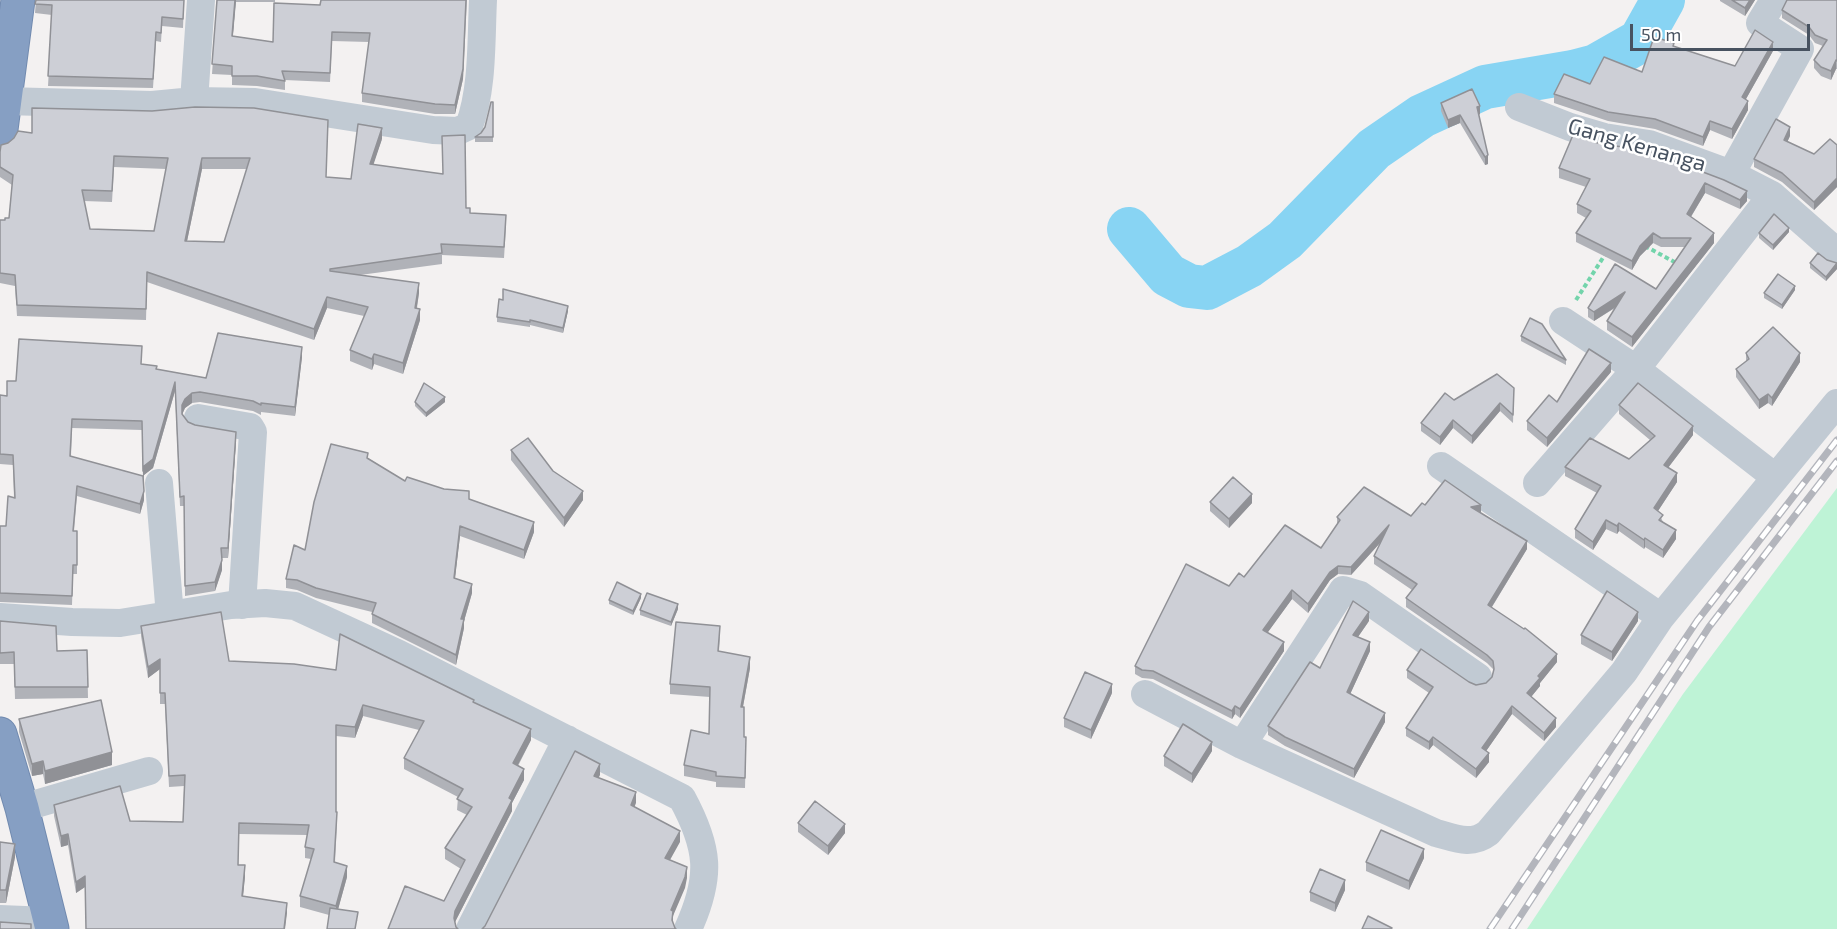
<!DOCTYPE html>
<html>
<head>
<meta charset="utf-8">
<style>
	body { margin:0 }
	#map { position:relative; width:1837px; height:929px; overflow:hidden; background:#f3f1f1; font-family:"Exo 2",sans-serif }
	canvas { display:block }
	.scale { position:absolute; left:1630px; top:24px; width:180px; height:27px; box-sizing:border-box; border:3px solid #475260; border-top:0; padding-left:8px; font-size:18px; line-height:21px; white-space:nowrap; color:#475260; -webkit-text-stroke:4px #fff; paint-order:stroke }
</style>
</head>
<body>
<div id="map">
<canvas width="1837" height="929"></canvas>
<div class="scale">50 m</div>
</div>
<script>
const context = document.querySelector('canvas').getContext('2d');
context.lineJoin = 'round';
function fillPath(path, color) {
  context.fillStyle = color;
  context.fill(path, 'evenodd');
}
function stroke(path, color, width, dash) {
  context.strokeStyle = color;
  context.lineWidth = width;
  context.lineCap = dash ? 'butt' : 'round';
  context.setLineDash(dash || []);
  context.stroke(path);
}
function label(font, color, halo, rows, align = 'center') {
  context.font = font + ' "Exo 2",sans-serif';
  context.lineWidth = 5;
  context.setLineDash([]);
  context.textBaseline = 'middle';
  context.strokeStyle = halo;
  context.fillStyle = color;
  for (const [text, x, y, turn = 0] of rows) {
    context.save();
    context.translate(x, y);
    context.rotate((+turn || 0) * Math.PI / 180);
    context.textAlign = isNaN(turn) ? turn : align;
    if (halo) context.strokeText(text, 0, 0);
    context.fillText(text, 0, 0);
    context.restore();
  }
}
fillPath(new Path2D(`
	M1837 488V929H1527L1683 694Z`), '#bef3d6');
stroke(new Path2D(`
	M1129 229 1168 275 1189 286 1207 288 1249 266 1285 240 1374 149 1422 116 1485 87 1573 72 1596 66 1640 41 1663 0`), '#88d4f3', 44);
const highway = new Path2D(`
	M0 137 18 0
	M0 734 22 808 52 929`);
stroke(highway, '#718aaf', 35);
stroke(new Path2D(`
	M1645 246 1678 264
	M1576 300 1606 253`), '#73d4ab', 4, [4.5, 3]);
stroke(new Path2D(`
	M5 101 152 105 194 101 255 102 433 130 458 131 469 126C483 89 481 40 483 0
	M194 101 201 0
	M1519 107 1570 127 1604 137 1649 144 1731 174 1772 195 1837 252
	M1731 174 1800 49 1760 23 1774 0
	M1563 321 1636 369 1775 477
	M198 418 250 427 253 432 242 605
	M1441 466 1661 617
	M159 483 170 616
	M1537 483 1636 369 1772 195
	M0 617 72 622 120 623 231 605 265 603 295 606 399 654 682 798C709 848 712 876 688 929
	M1145 694 1242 745 1436 833C1455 838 1471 846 1488 833L1624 672 1661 617 1837 403
	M1242 745 1343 590 1360 595 1478 677
	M22 808 149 771
	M0 919 49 921
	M470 929 567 739`), '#c1cad3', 28);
stroke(highway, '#869fc3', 33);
const rail = new Path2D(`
	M1490 929 1697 621 1837 440
	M1512 929 1709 627 1837 461`);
stroke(rail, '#b3b5bc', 7);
stroke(rail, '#fff', 4.5, [14]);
fillPath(new Path2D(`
	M36 0H184L183 28 162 26 161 42 156 41 153 88 48 86 52 15 35 13Z
	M217 0H275V2H236L233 36 273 42 320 5 321 0H467L463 79 455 114H435L362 102V93L369 42 332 41 330 82 285 80V90L257 86 232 85V75L212 74Z
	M1720 0H1755L1745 16 1720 1Z
	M1837 0V69H1836L1831 80 1821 76 1814 68V60L1823 46 1815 43 1809 35 1782 18V10Z
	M1674 47 1735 66 1773 51 1746 99 1748 110 1732 139 1710 130 1703 146 1655 129 1608 121 1554 103V94L1642 72Z
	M493 102V142H475V137L481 133 485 127Z
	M1441 103 1480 114 1479 115 1488 164 1485 165 1460 123 1448 128 1441 111Z
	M152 111 326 177 351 179 382 139 373 164 466 208 470 213 506 226 504 258 442 255V264L360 275 419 293 417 308 420 320 403 374 374 364 372 370 350 361V350L364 316 327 308 314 340 147 282 146 320 17 316 15 286 0 283V220H5L9 218 12 185 0 177V152L8 143 32 133ZM114 167 166 169 154 231 90 229 84 201 112 202ZM202 169H247L224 242 187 241Z
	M1790 136 1787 142 1814 154 1837 145V187L1814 210 1782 182 1754 167V159Z
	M1601 144 1645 150 1747 201 1740 209 1705 193 1691 217 1714 243 1632 347 1607 330V321L1615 308 1594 321 1588 317V308L1656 289 1685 247H1661L1653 243 1640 256 1632 270 1576 242V233L1586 218 1577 213V204L1586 187 1559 178V168Z
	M1789 232 1773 250 1759 238V233Z
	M1827 260 1837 263V269L1826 281 1810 268V263Z
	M1795 290 1782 309 1764 298V293Z
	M503 300 568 311 563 333 530 325V327L497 322V317Z
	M1521 336 1566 360V365L1521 341Z
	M1746 353 1800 362 1772 406 1768 403 1759 409 1736 377V369L1746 362Z
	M302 357 295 416 261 412V415L253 411 200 402 192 403 185 408 182 414 188 422 236 441 228 558H222V570L215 591 185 596 184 506H180L175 391 153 468 144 475 143 480 142 430 72 428 71 456 144 500 140 514 77 496 74 531H77V574H73L72 605 0 602V526H6L14 498 13 465 0 464V395L7 396 16 381 141 364 157 369 206 378Z
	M1611 372 1547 447 1527 430V421Z
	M1514 388 1513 423 1500 411 1472 444 1453 428 1440 445 1421 431V423L1454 400Z
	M415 402H445L426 417 415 406Z
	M1619 405 1693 435 1668 468 1677 482 1658 511 1663 522 1676 539 1663 558 1645 547 1644 549 1619 531 1617 534 1606 529 1593 550 1575 538V529L1597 493 1565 476V467L1629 459 1650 440 1619 414Z
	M511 450 553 471 583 500 564 527 511 460Z
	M368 458 405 481 469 499 534 532 524 559 460 536 455 578 472 593 464 621V628L456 665 372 623V612L316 598 297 590 286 588V579Z
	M1210 502 1252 503 1229 528 1210 511Z
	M1425 505 1481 514 1527 549 1492 607 1557 662 1540 683V686L1531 697 1556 727 1544 741 1512 714 1486 751 1489 762 1476 778 1433 745 1429 750 1406 736V728L1429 693 1407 678V670L1469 682 1476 685 1486 683 1492 677 1493 673V669L1487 663 1406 607V598L1412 590 1374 564V556L1380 543 1351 575 1338 574 1330 580 1308 613 1292 599 1267 633 1284 651 1240 718 1235 714 1232 719 1153 679 1142 678 1135 674V666L1244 577 1321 548 1337 526V517L1411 516Z
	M641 598 633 615 609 604V600Z
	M678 609 671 626 640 615V610Z
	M0 621 57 651 87 650 88 698 15 699 14 664H0Z
	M1369 621 1358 637 1370 651 1350 694 1385 722 1354 778 1285 746 1268 735V726L1320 668Z
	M1638 621 1612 661 1581 644V635Z
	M141 626 229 661 474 703 531 740 518 766 524 780 512 803V811L455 922 388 929 444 901 461 869 445 859V848L467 815 457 810 458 797 404 769V758L419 730 363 716 355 738 336 736V812L337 823 335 862 347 877 338 909 358 921 329 915 300 907V896L311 859 305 858V847L307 835 239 834 238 865 245 876 243 896 287 913 85 887 76 893 68 845 61 847 54 816V805L130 821 183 822 184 786 169 787 165 704H160V669L148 678 141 636Z
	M720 636 719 651 750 668 743 707 744 737 746 748 745 788 716 787V782L684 776V765L709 734 710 697 670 694V684Z
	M1112 693 1091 739 1064 727V718Z
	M19 719 112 765 45 784 43 774 32 776 19 732Z
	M1212 751 1192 783 1164 766V756Z
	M798 823 845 833 828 855 798 832Z
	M0 842 15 857 6 903H0Z
	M1424 858 1409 890 1366 871V862Z
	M1345 890 1335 912 1310 901V892Z`), '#b0b2b8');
fillPath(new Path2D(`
	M235 0H236L232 45V36Z
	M466 0 463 79 455 114V105Z
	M1750 0H1755L1745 16V8Z
	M1773 42V51L1742 106V97Z
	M1836 60V69L1831 80V71Z
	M1748 101V110L1732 139V129Z
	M1480 106V114L1477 115V107Z
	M1460 115V123L1448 128V120Z
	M1710 121V130L1703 146V137Z
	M1790 127V136L1784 149V140Z
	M382 128V139L370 175V164Z
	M1488 155V164L1485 165V157Z
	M202 158V169L185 251V241Z
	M1837 178V187L1814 210V202Z
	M1705 183V193L1687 223V214Z
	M1747 191V201L1740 209V200Z
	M1789 228V232L1773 250V245Z
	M1653 233V243L1640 256 1632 270V261L1640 246Z
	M1714 233V243L1632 347V337Z
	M1837 264V269L1826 281V277Z
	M419 283V293L415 318V308Z
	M1795 286V290L1782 309V305Z
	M1625 292V301L1594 321V312Z
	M327 297V308L314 340V329Z
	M568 306V311L563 333V328Z
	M420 309V320L403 374V363Z
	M302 347V357L295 416V407Z
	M1800 353V362L1772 406V398Z
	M374 354V364L372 370V359Z
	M1611 363V372L1547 447V438Z
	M175 382V391L153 468 144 475 143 480V471L144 466Z
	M192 393V403L185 408 182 415V405L185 399Z
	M1768 394V403L1759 409V400Z
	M445 397V402L426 417V413Z
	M1500 403V411L1472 444V436Z
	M1453 420V428L1440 445V437Z
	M1693 426V435L1664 473V465Z
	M236 432V441L228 558V548Z
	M1677 473V482L1654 517V508Z
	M144 491V500L140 514V504Z
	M583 491V500L564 527V518Z
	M1252 494V503L1229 528V519Z
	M1481 505V514L1471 507Z
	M1606 520V529L1593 550V542Z
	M534 522V532L524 559V550Z
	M1619 523V531L1617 534V526Z
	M1389 525V533L1351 575V567Z
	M460 526V536L454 587V578Z
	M1676 530V539L1663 558V550Z
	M1645 538V547L1644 549V540Z
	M1527 541V549L1488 613V605Z
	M222 560V570L215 591V582Z
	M1338 566V574L1330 580 1308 613V604L1330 572Z
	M472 584V593L464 621V628L456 665V655L461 619Z
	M1292 590V599L1263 639V630Z
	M641 594V598L633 615V611Z
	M678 604V609L671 626V622Z
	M1369 612V621L1353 644V635Z
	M1638 612V621L1612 661V652Z
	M1284 642V651L1240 718V709Z
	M1370 642V651L1347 701V692Z
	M1557 654V662L1540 683V686L1527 702V693L1538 676Z
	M750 657V668L741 717V707Z
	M160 659V669L148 678V667Z
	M1112 684V693L1091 739V730Z
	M363 705V716L355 738V727Z
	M1235 706V714L1232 719V711Z
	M1512 706V714L1482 757V748Z
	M1385 713V722L1354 778V769Z
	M1556 718V727L1544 741V733Z
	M531 729V740L513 774V763Z
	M1433 737V745L1429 750V742Z
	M1212 742V751L1192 783V774Z
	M112 752V765L45 784V771Z
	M1489 753V762L1476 778V769Z
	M43 761V774L32 776V764Z
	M600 764V775L594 787V776Z
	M524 769V780L512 803V811L455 922 454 929V918L455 911 509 798Z
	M636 792V803L631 816V805Z
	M845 824V833L828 855V846Z
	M680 831V842L665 869V858Z
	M68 834V845L61 847V836Z
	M15 844V857L6 903V890Z
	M1424 849V858L1409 890V881Z
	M245 865V876L242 907V896Z
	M347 866V877L336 917V906Z
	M687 867V878L685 888 673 916V922L671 921V910Z
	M85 876V887L76 893V882Z
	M1345 880V890L1335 912V903Z
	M287 903V913L285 929H284Z`), '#909196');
const building = new Path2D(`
	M36 0H184L183 19 162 17 161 33 156 32 153 79 48 76 52 5 35 4Z
	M217 0H235L232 36 273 42 274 3 320 5 321 0H466L463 69 455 105 435 104 362 93 370 33 332 32 330 73 282 71 285 81 257 76H232V66L212 64Z
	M1732 0H1750L1745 8Z
	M1787 0H1837V61L1836 60 1831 71 1821 67 1814 60 1827 40 1815 35 1809 27 1782 10Z
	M1755 30 1773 42 1742 97 1748 101 1732 129 1710 121 1703 137 1655 119 1608 112 1554 94 1564 74 1590 84 1604 57 1642 72 1654 37 1674 43 1673 46 1735 66Z
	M1472 89 1480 106 1477 107 1488 155 1485 157 1460 115 1448 120 1441 103Z
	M491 102H493V137H475L481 133 485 127Z
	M195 107 254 108 328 120 326 177 351 179 358 124 382 128 370 164 443 174 442 136 465 135 466 208H470V213L506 215 504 247 441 244 442 253 330 269V271L419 283 415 308 420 309 403 363 374 354 372 359 350 350 368 307 327 297 314 329 147 272 146 309 17 305 15 275 0 273V220H5V218H9L13 175 0 167V152L1 145 8 143 14 138 18 131 32 133V108L152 111ZM114 156 168 158 154 231 90 229 82 190 112 191ZM202 158H250L224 242 185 241Z
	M1776 119 1790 127 1784 140 1814 154 1830 139 1837 145V178L1814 202 1782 173 1754 159Z
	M1573 135 1601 144 1645 150 1724 180 1747 191 1740 200 1705 183 1687 214 1714 233 1632 337 1607 321 1625 292 1594 312 1588 308 1615 264 1656 289 1691 238H1661L1653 233 1640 246 1632 261 1576 233 1591 211 1577 204 1590 179 1559 168Z
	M1774 214 1789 228 1773 245 1759 233Z
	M1818 253 1827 260 1837 263 1826 277 1810 263Z
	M1778 274 1795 286 1782 305 1764 293Z
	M503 289 568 306 563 328 530 320V322L497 317 499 299 503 300Z
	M1530 318 1542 324 1566 360 1521 336Z
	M1773 327 1800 353 1772 398 1768 394 1759 400 1736 369 1749 359 1746 353Z
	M218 333 302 347 295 407 261 403V405L253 401 200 392 192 393 185 399 182 405V414L188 422 195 425 236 432 228 548H221L222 560 215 582 185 586 184 496 180 497 175 382 153 459 144 466 143 471 142 421 72 419 70 456 143 476 144 491 140 504 77 486 73 531H77V565H73L72 596 0 593V526H6L8 496 15 498 13 455 0 454V395L7 396V381H16L19 339 142 346 141 364 157 366 156 369 206 378Z
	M1589 349 1611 363 1547 438 1527 421 1549 395 1557 402Z
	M1497 374 1514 388 1513 415 1500 403 1472 436 1453 420 1440 437 1421 423 1445 393 1454 400Z
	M424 383 445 397 426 413 415 402Z
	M1638 383 1693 426 1664 465 1677 473 1654 508 1663 515 1659 520 1676 530 1663 550 1645 538 1644 540 1619 523 1617 526 1606 520 1593 542 1575 529 1601 486 1565 467 1590 438 1629 459 1655 436 1619 405Z
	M528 438 553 471 583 491 564 518 511 450Z
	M331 444 368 453 367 458 405 481 407 477 444 489 469 491V499L534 522 524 550 460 526 454 578 472 584 461 619H464L456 655 372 614 376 603 316 588 297 580 286 579 294 545 305 550 314 502Z
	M1233 477 1252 494 1229 519 1210 502Z
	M1445 480 1481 505 1471 507 1527 541 1488 605 1524 629 1525 628 1557 654 1538 676 1540 678 1527 693 1556 718 1544 733 1512 706 1482 748 1489 753 1476 769 1433 737 1429 742 1406 728 1433 687 1407 670 1421 649 1469 682 1476 685 1486 683 1492 677 1494 669 1493 661 1487 655 1406 598 1417 584 1374 556 1389 525 1351 567 1338 566 1330 572 1308 604 1292 590 1263 630 1284 642 1240 709 1235 706 1232 711 1153 671 1142 670 1135 666 1186 564 1229 586 1239 573 1244 577 1285 525 1321 548 1340 520 1337 517 1364 487 1411 516 1422 503 1425 505Z
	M617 582 641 594 633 611 609 600Z
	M1607 591 1638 612 1612 652 1581 635Z
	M647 593 678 604 671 622 640 610Z
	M1353 601 1369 612 1353 635 1370 642 1347 692 1385 713 1354 769 1285 737 1268 726 1310 662 1320 668Z
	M221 612 229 661 294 664 336 670 340 634 474 700 473 702 531 729 513 763 524 769 509 798 512 800 455 911 454 918 456 927 458 929H388L405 886 444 901 465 860 445 848 472 807 457 799 463 789 404 758 424 721 363 705 355 727 336 725V812H337L334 862 347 866 336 906 300 896 314 849 305 847 309 825 239 823 238 865H245L242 896 287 903 284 929H86L85 876 76 882 68 834 61 836 54 805 120 786 130 821 183 822 185 775 169 776 165 693H160V659L148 667 141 626Z
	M0 621 56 626 57 651 87 650 88 687H15L14 652 0 653Z
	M676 622 720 626 718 651 750 657 741 707H744V737H746L745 778 716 776V772L684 765 691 730 709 734 710 687 670 684Z
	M1085 672 1112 684 1091 730 1064 718Z
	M101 700 112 752 45 771 43 761 32 764 19 719Z
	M1183 724 1212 742 1192 774 1164 756Z
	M575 751 600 764 594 776 636 792 631 805 680 831 665 858 687 867 685 877 671 910 673 911 672 920 675 928 676 929H482L485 926Z
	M815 801 845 824 828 846 798 823Z
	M1381 830 1424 849 1409 881 1366 862Z
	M0 842 15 844 6 890H0Z
	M1320 869 1345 880 1335 903 1310 892Z
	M330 908 358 912 355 929H327Z
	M1368 916 1392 928 1391 929H1362Z
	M0 922 31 924V929H0Z`);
fillPath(building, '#cdcfd6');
stroke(building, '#909196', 1.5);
label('22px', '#475260', '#fff', [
	["Gang Kenanga",1637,145,16]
]);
</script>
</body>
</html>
